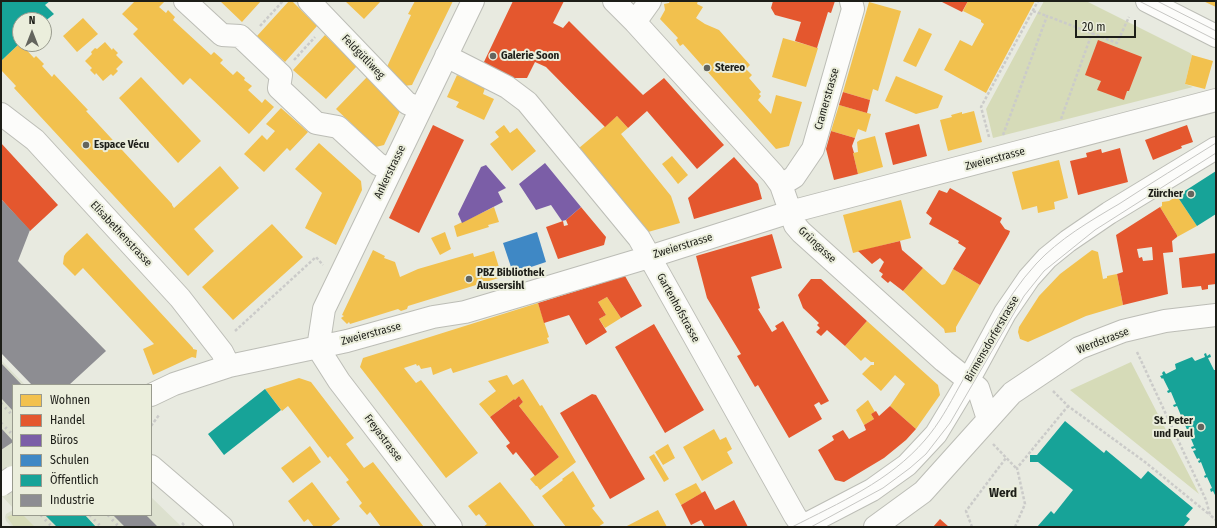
<!DOCTYPE html>
<html>
<head>
<meta charset="utf-8">
<style>
	body { margin:0 }
	#map { position:relative; width:1217px; height:528px; overflow:hidden; background:#e8eae0; font-family:"Fira Sans Condensed",sans-serif }
	canvas { display:block }
	.frame { position:absolute; inset:0; border:2px solid #1d1e18; pointer-events:none }
	.legend { position:absolute; left:12px; top:384px; width:140px; height:132px; box-sizing:border-box; background:#ebeedc; border:1px solid #999b8e; margin:0; padding:5px 7px; list-style:none; font-size:12px; color:#1d1e18 }
	.legend li { display:flex; align-items:center; gap:8px; height:20px }
	.legend b { width:20px; border:1px solid #999b8e }
	.north { position:absolute; left:12px; top:12px; width:40px; height:40px; box-sizing:border-box; background:#ebeedc; border:1px solid #999b8e; border-radius:50%; rotate:0deg; font-size:11px; font-weight:700; line-height:16px; text-align:center; color:#1d1e18 }
	.north::after { content:''; display:block; margin:auto; width:14px; height:18px; background:#64655e; clip-path:polygon(50% 0,100% 100%,50% 72%,0 100%) }
	.scale { position:absolute; left:1075px; top:20px; width:61px; height:18px; box-sizing:border-box; border:2px solid #1d1e18; border-top:0; padding-left:5px; font-size:12px; line-height:14px; white-space:nowrap; color:#1d1e18; -webkit-text-stroke:3px #ebeedc; paint-order:stroke }
</style>
</head>
<body>
<div id="map">
<canvas width="1217" height="528"></canvas>
<div class="frame"></div>
<ul class="legend">
<li><b style="height:11px;background:#f2c14e"></b>Wohnen</li>
<li><b style="height:11px;background:#e4572e"></b>Handel</li>
<li><b style="height:11px;background:#7b5ea7"></b>Büros</li>
<li><b style="height:11px;background:#3f88c5"></b>Schulen</li>
<li><b style="height:11px;background:#17a398"></b>Öffentlich</li>
<li><b style="height:11px;background:#8d8d92"></b>Industrie</li>
</ul>
<div class="north">N</div>
<div class="scale">20 m</div>
</div>
<script>
const context = document.querySelector('canvas').getContext('2d');
context.lineJoin = 'round';
function fillPath(path, color) {
  context.fillStyle = color;
  context.fill(path, 'evenodd');
}
function stroke(path, color, width, dash) {
  context.strokeStyle = color;
  context.lineWidth = width;
  context.lineCap = dash ? 'butt' : 'round';
  context.setLineDash(dash || []);
  context.stroke(path);
}
function label(font, color, halo, rows, align = 'center') {
  context.font = font + ' "Fira Sans Condensed",sans-serif';
  context.lineWidth = 4;
  context.setLineDash([]);
  context.textBaseline = 'middle';
  context.strokeStyle = halo;
  context.fillStyle = color;
  for (const [text, x, y, turn = 0] of rows) {
    context.save();
    context.translate(x, y);
    context.rotate((+turn || 0) * Math.PI / 180);
    context.textAlign = isNaN(turn) ? turn : align;
    if (halo) context.strokeText(text, 0, 0);
    context.fillText(text, 0, 0);
    context.restore();
  }
}
fillPath(new Path2D(`
	M1 360 25 385H13V508L1 495Z
	M151 497 182 527H12L6 521 5 517 6 514 13 510V515H151Z`), '#dce0ce');
fillPath(new Path2D(`
	M1044 1H1086L1190 53 1192 55 1185 84 1193 87 993 138 986 109Z
	M1131 362 1199 494 1070 390Z
	M13 514V515H23L35 527H14L7 517Z`), '#d6dbb8');
fillPath(new Path2D(`
	M135 1H165L159 7 166 13 168 10 175 17 173 20 211 55 214 52 223 60 220 63 233 75 237 71 245 78 244 80 252 86 248 90 262 103 265 99 274 107 249 134 190 78 183 85 133 34 138 29 122 14Z
	M220 1H261L242 22Z
	M289 1H292L317 26 285 62 257 36Z
	M345 1H381L364 19Z
	M415 1H453L412 85 403 86 386 69 411 15 408 14Z
	M670 1H698L697 4 703 7 696 18 705 24 719 30 750 65 746 69 752 75 749 78 761 92 759 94 761 96 758 100 771 114 776 95 802 102 789 146 776 149 683 44 680 46 676 40 678 38 660 19 665 10 664 4 669 3Z
	M968 1H1035L986 93 944 70 960 40 972 46 984 24 981 22V20L963 11Z
	M1203 1H1216V7Z
	M869 2 901 11 878 91 873 89 870 100 843 92Z
	M83 18 98 34 77 52 63 36Z
	M919 28 932 34 916 67 903 61Z
	M325 35 357 66 326 99 293 70Z
	M783 38 818 48 806 87 772 77Z
	M105 42 112 50 113 48 118 53 116 55 123 62 116 69 118 71 113 76 111 74 103 81 96 73 95 75 90 70 92 68 85 61 92 54 91 52 95 48 97 49Z
	M19 44H21L34 58 36 56 44 64 42 66 52 77 54 74 88 110 86 111 172 204V205L174 208 220 166 239 188 194 229 214 251 188 276 14 88 16 86 1 70V61Z
	M1192 55 1213 61 1205 89 1185 84Z
	M457 75 485 88 483 94 494 99 484 120 456 107 459 102 447 97Z
	M368 76 401 109 384 145 376 147 336 109Z
	M896 76 943 96 938 108 916 114 885 101Z
	M141 77 201 141 178 163 119 98Z
	M839 105 871 114 866 132 858 129 855 138 831 131Z
	M281 108 308 132 290 151 287 148 264 172 244 154 262 135 267 140 275 131 266 124Z
	M974 111 982 142 948 151 940 120 952 117 951 115 962 112V114Z
	M617 116 628 128 621 134 671 196 680 223 648 232 579 148Z
	M504 125 510 133 517 128 536 151 512 171 490 144 499 137 495 132Z
	M875 136 883 167 858 174 853 153 858 152 857 142 860 140Z
	M319 143 361 181 362 190 336 245 305 228 322 193 295 169Z
	M672 156 688 175 678 184 662 164Z
	M1059 160 1068 198 1054 202 1055 209 1038 213 1037 206 1022 210 1012 172Z
	M1177 196 1197 226 1177 237V235L1160 207 1162 206V202L1169 201Z
	M901 200 911 238 853 253 843 215Z
	M494 207 499 222 488 225 489 227 457 237 454 226Z
	M272 224 303 257 233 320 202 287Z
	M445 232 451 249 440 255 431 238Z
	M87 233 193 348V349L197 350 196 358 192 357 153 375 143 349 154 344 83 268 75 276 63 264 64 256 66 253Z
	M373 250 385 256 384 258 395 262 400 277 418 269 473 253 474 257 494 251 502 277 408 306 407 309 401 311 398 309 350 324 349 322 347 324 341 318 344 316 342 315Z
	M1092 250 1098 252 1103 279 1107 278V276L1117 274 1123 305 1086 316 1028 342 1020 339 1018 332 1019 327 1039 296 1060 274Z
	M923 268 942 285 945 284 953 269 980 285 956 327V332L945 333 944 329 903 291Z
	M607 297 621 318 605 328 599 319 606 315 598 302Z
	M538 303 549 337 547 338 549 343 453 373 451 368 433 375 431 367 421 369 419 365 417 366 416 364 404 368 416 383 421 380 478 453 446 478 360 367 363 358Z
	M867 321 938 385 940 395 916 429 890 406 905 384 895 375 881 391 862 374 871 365H874V362H871L865 357 861 361 845 346Z
	M507 375 513 385 523 379 540 406 542 405 576 462 540 490 537 486H536L530 479 559 457 519 406 523 402 519 396 515 400 514 399 490 417 479 404 496 391 488 381Z
	M299 378 311 382 354 438 346 444 364 468 373 462 424 527H381L370 512 367 515 359 506 362 503 346 482 349 480 330 456 328 458 288 406 282 411 265 389Z
	M868 400 875 412 871 414 874 419 864 425 856 410Z
	M714 429 720 440 726 437 732 449 727 452 733 463 702 481 683 447Z
	M668 444 675 458 663 465 655 452Z
	M310 446 321 462 293 483 281 468Z
	M654 454 669 479 664 482 649 457Z
	M573 471 595 506 592 508 604 523 598 527H566L542 496 563 480 562 479Z
	M312 482 340 519 330 527H314L308 519 304 522 288 501Z
	M500 482 524 512 535 527H483L487 524 479 514 476 516 468 506Z
	M696 483 702 493 681 505 675 494Z
	M658 510 667 527H625Z`), '#f2c14e');
fillPath(new Path2D(`
	M513 1H564L553 23 563 28 569 21 643 95 664 78 724 145 697 169 647 111 628 128 617 116 605 127 546 67 535 62 527 78H511L483 64Z
	M773 1H835L831 13 828 12 817 48 795 41 801 22 775 15 771 8Z
	M940 1H968L962 12Z
	M1098 40 1142 57 1129 91H1127L1124 100 1097 90 1101 81 1085 75Z
	M843 92 870 100 867 113 839 105Z
	M919 124 927 156 893 165 885 133Z
	M433 125 464 140 419 233 389 218Z
	M1187 125 1193 142 1181 146 1182 148 1153 160 1145 140Z
	M831 131 855 138 852 146 854 153H853L858 174 834 180 826 149Z
	M1 143 58 205 30 231 1 199Z
	M1120 148 1128 182 1078 195 1070 161 1087 157 1086 153 1101 149 1102 153Z
	M734 157 758 184 762 199 694 219 688 198Z
	M950 188 1002 218 1000 222 1005 229 1010 231 1009 234 980 285 953 269 966 248 958 243 959 241 929 224 932 218 926 213 939 190 947 193Z
	M581 207 606 237 604 245 558 259 546 227 563 221 564 226 568 225 566 220Z
	M1160 207 1177 235V237L1172 241 1173 252 1163 253 1168 294 1123 305 1117 274 1123 272 1116 235ZM1152 247 1153 260 1143 261 1142 257 1139 258 1137 249Z
	M772 234 782 268 751 277 760 308 758 309 772 332 777 329 775 326 783 321 829 401 821 405 819 402 814 405 822 419 789 438 758 385 755 387 737 356 741 354 707 298 696 256Z
	M900 241 902 250 923 268 903 291 890 281 888 283 881 277 883 274 879 271 884 262 880 258 872 264 858 251Z
	M1216 253V284L1208 285V289L1202 290 1201 286 1182 288 1179 258Z
	M625 276 642 306 621 318 607 297 598 302 606 315 599 319 607 332 586 345 569 315 544 323 538 303Z
	M811 279H821L867 321 845 346 827 330 821 336 816 332 820 328 817 325 819 323 803 308 798 295Z
	M654 324 704 410 665 433 615 347Z
	M592 394 596 395 645 479 610 499 560 413Z
	M519 396 523 402 519 406 559 457 535 476 516 452 513 455 506 446 510 443 490 417 514 399 515 400Z
	M890 406 916 429 906 440 884 458 844 482 835 480 818 450 834 440 832 436 843 430 849 439 866 430 864 425 874 419 871 414 876 411 879 416Z
	M705 491 715 510 734 500 748 527H705L701 520 691 525 681 505Z
	M940 519 949 527H933Z`), '#e4572e');
fillPath(new Path2D(`
	M545 163 581 207 566 220 562 221 551 205 536 210 519 184Z
	M486 165 506 188 498 192 503 202 462 223 458 214 481 167Z`), '#7b5ea7');
fillPath(new Path2D(`
	M537 232 546 262 513 273 503 243Z`), '#3f88c5');
fillPath(new Path2D(`
	M1 1H50L45 5 54 14 44 22V20H20V43L1 61Z
	M1216 171V214L1197 226 1177 196Z
	M1206 353 1207 356 1210 354 1211 357 1208 358 1214 370H1216V372L1215 373 1216 376V497L1213 491 1211 492 1210 489 1212 488 1207 477 1205 478 1204 476 1206 475 1201 462 1199 463 1198 461 1200 460 1199 458 1197 459 1193 451 1196 450 1195 448 1192 449 1191 447 1194 446 1189 434 1186 435 1185 433 1188 432 1183 420 1180 421 1179 419 1182 418 1177 406 1174 407 1173 405 1176 404 1171 392 1168 393 1167 391 1169 390 1163 378 1162 379 1160 376 1163 375 1162 373 1164 371 1166 374 1176 369 1175 364 1192 357 1195 361 1205 357 1204 354Z
	M265 389 281 410 224 455 208 434Z
	M1065 421 1104 453 1106 450 1141 479 1148 471 1193 508 1186 516 1190 519 1183 527H1037L1051 511 1054 514 1073 490 1038 462H1030V455H1037Z
	M45 515H85L96 527H57Z`), '#17a398');
fillPath(new Path2D(`
	M1 199 30 230 18 261 106 351 69 385H32L1 353Z
	M1 363 22 385H13V411L1 398Z
	M1 428 13 441V442L1 450Z
	M113 515H146L158 527H125Z`), '#8d8d92');
const minor = new Path2D(`
	M185 1 222 35 240 36 281 75 279 88 316 123 338 127 378 164 391 170
	M309 1 407 103 420 109
	M614 1 635 22 773 174 781 185 795 225 801 232 944 361 978 388 988 419
	M1147 1 1216 36
	M635 22 650 1
	M446 56 507 87 527 102 639 238 795 516 803 527
	M1 114 35 140 180 298 222 352 229 366
	M781 185 794 177 813 149 853 9 851 1
	M318 348 324 309 473 1
	M318 348 339 381 451 527
	M151 395 174 384 229 366 347 341 433 317 465 312 649 257 790 212 1216 100
	M151 466 222 527
	M801 527 872 490 907 465 936 434 968 381 1005 313 1029 278 1047 258 1068 241 1109 213 1216 148
	M875 527 923 492 1012 393 1079 348 1123 331 1165 321 1216 315`);
stroke(minor, '#bcbdb6', 24);
stroke(new Path2D(`
	M1033 11 1047 16
	M260 26 283 1
	M294 60 315 37
	M1061 119 1092 33
	M1003 135 1047 16 1117 43 1129 17
	M989 137 981 107 1038 1
	M235 331 316 257 323 265
	M1137 352 1206 500 1210 515 1216 520
	M1053 391 1068 406 1145 462 1210 515
	M151 426 159 415
	M993 444 1016 468
	M182 523 186 527
	M972 527 966 511 1006 458
	M1015 527 1025 504 1017 468 1068 406`), '#cbcbc9', 2.5, [3, 2]);
stroke(minor, '#fcfcfa', 22);
stroke(new Path2D(`
	M1139 1 1216 40
	M1157 1 1216 31
	M792 527C839 503 890 481 925 440 939 424 949 405 959 387 983 345 1003 300 1036 264 1059 239 1090 221 1119 204 1151 183 1184 163 1216 143
	M811 527 883 488 910 468 926 454 950 423 1024 296 1044 271 1095 230 1216 153`), '#c6c6c3', 1);
stroke(new Path2D(`
	M1 403 13 416
	M1 423 13 435
	M1 474 13 486
	M41 515 52 527
	M90 515 101 527
	M108 515 119 527`), '#c6c6c3', 3, [2, 4]);
const minorBridge = new Path2D(`
	M1 485 13 477`);
stroke(minorBridge, '#bcbdb6', 24, []);
stroke(minorBridge, '#fcfcfa', 22);
for (const [x, y, r, color] of [
	[493,56,4,"#64655e"],
	[707,68,4,"#64655e"],
	[86,145,4,"#64655e"],
	[1191,194,4,"#64655e"],
	[469,279,4,"#64655e"],
	[1201,427,4,"#64655e"]
]) {
  const dot = new Path2D();
  dot.arc(x, y, r, 0, 2 * Math.PI);
  context.fillStyle = color;
  context.fill(dot);
  stroke(dot, '#ebeedc', 1.5);
}
label('bold 11px', '#1d1e18', '#ebeedc', [
	["Galerie Soon",501,56],
	["Stereo",715,68],
	["Espace Vécu",94,145],
	["Zürcher",1183,194,"right"],
	["PBZ Bibliothek",477,273],
	["Aussersihl",477,286],
	["St. Peter",1193,421,"right"],
	["und Paul",1193,434,"right"]
], 'left');
label('11px', '#1d1e18', '#ebeedc', [
	["Feldgütliweg",363,57,46],
	["Cramerstrasse",827,99,-74],
	["Zweierstrasse",995,159,-15],
	["Ankerstrasse",390,172,-64],
	["Elisabethenstrasse",121,234,47],
	["Grüngasse",817,245,43],
	["Zweierstrasse",683,246,-17],
	["Gartenhofstrasse",678,308,61],
	["Zweierstrasse",371,334,-15],
	["Birmensdorferstrasse",992,339,-60],
	["Werdstrasse",1103,341,-21],
	["Freyastrasse",383,438,53]
]);
label('bold 13px', '#1d1e18', '#ebeedc', [
	["Werd",1003,493]
]);
</script>
</body>
</html>
